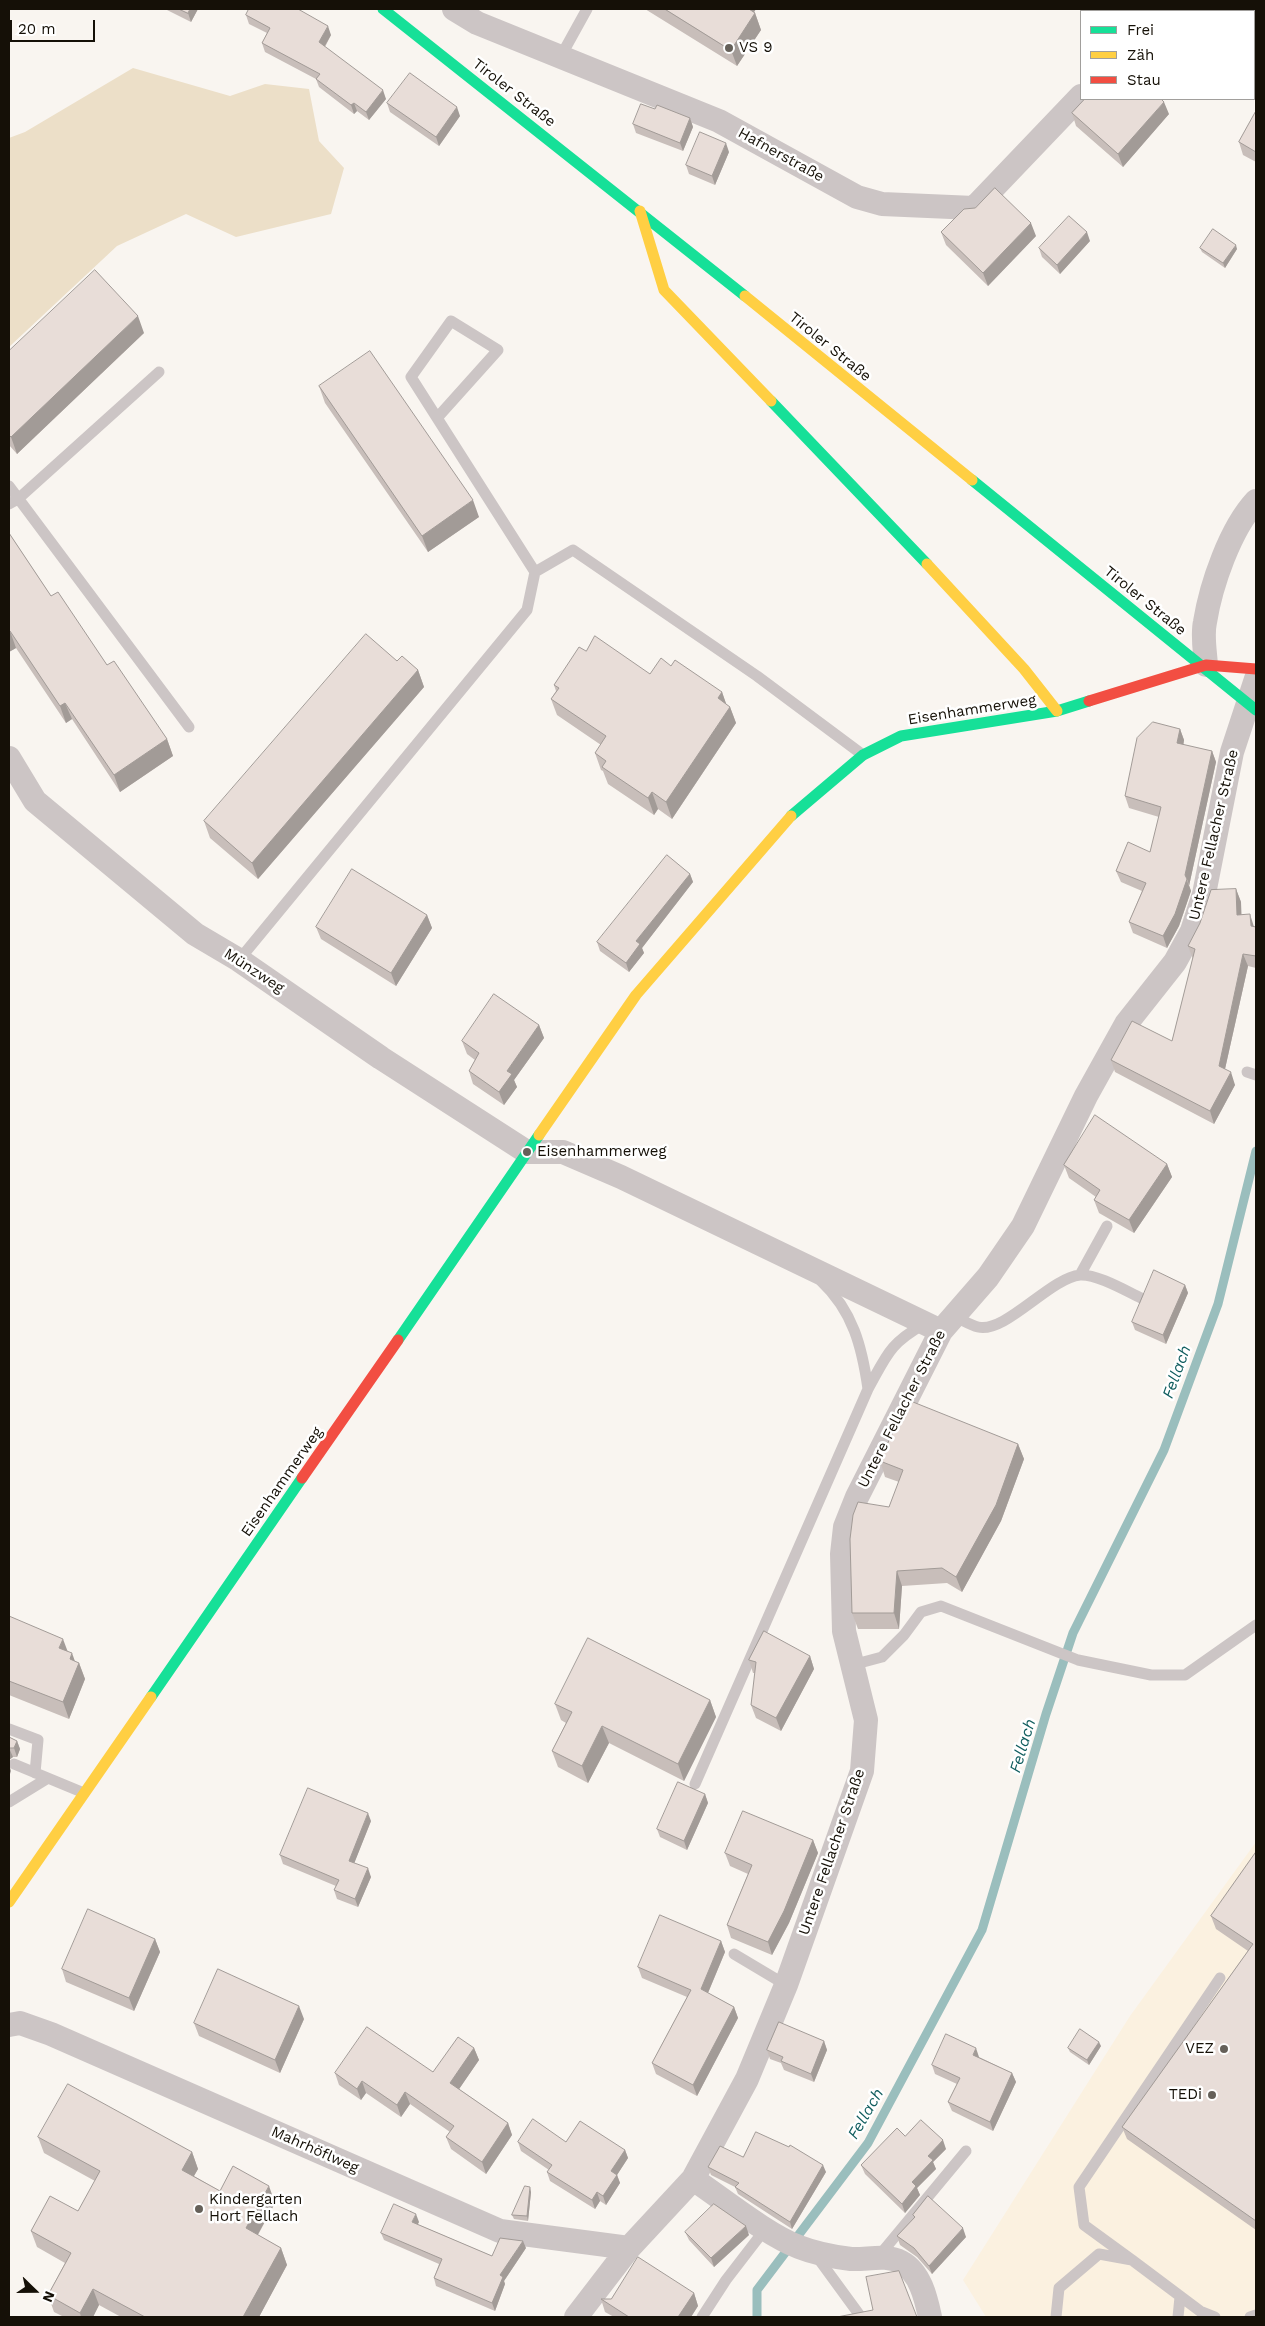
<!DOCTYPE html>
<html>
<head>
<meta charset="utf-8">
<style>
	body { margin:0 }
	#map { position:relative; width:1265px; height:2326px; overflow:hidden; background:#f9f5f0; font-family:"Work Sans",sans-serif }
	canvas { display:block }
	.frame { position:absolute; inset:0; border:10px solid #151007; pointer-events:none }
	.legend { position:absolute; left:1080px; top:10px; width:175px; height:90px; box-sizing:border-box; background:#fff; border:1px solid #a19f9c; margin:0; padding:6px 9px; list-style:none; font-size:15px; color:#151007 }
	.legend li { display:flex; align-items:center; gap:10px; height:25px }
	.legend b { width:25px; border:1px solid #a19f9c }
	.north { position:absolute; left:10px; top:2266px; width:50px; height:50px; -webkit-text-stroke:4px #fff; paint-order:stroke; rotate:112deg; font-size:14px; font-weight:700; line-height:20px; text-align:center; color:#151007 }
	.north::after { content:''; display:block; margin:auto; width:18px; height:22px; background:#151007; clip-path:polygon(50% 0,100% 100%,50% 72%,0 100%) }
	.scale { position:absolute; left:10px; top:20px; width:85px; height:22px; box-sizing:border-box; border:2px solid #151007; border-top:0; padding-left:6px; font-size:15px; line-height:18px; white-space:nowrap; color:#151007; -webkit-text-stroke:4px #fff; paint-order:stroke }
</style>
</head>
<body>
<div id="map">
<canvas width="1265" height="2326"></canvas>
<div class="frame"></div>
<ul class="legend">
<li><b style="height:6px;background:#16e098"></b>Frei</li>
<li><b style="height:6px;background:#ffcf43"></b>Zäh</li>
<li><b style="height:6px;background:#f24e42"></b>Stau</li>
</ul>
<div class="north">N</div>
<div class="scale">20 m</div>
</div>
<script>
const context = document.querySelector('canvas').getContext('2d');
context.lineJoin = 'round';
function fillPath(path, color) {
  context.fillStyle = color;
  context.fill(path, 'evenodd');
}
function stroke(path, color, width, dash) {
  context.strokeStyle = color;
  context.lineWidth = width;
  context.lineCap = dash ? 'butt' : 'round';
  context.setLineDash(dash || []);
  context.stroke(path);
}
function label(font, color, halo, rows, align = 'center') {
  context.font = font + ' "Work Sans",sans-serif';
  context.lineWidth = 5;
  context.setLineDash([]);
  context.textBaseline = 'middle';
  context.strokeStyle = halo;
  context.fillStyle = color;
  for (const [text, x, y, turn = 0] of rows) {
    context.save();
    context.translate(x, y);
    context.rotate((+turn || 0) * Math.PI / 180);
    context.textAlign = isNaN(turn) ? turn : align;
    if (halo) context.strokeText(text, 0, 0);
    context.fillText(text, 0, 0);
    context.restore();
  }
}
fillPath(new Path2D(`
	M1256 1842V2317H986L963 2280 1130 2016Z`), '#fbf1e0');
fillPath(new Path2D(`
	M133 68 230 96 265 84 309 89 319 141 344 168 331 214 236 237 186 214 117 246 9 347V138L25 132Z`), '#ecdfc8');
stroke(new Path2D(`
	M757 2317V2290L868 2143 982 1930 1046 1714 1073 1633 1164 1450 1218 1304 1256 1151`), '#9abebd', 9);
stroke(new Path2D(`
	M561 56 587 9
	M437 418 498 350 451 321 411 377 535 572
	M9 486 189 727
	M9 504 18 499 159 372
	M239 960 527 610 535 572 573 550 757 676 863 755
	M1247 1072 1256 1075
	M1080 1275 1107 1226
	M953 1316C961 1319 970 1325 978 1327 1005 1334 1050 1278 1080 1275 1097 1274 1126 1291 1141 1298
	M868 1389C887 1355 889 1344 924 1324
	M852 1665 882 1657 904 1635 921 1612 941 1606 1078 1660 1151 1675H1185L1256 1625
	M9 1729 38 1740 35 1773
	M14 1764 84 1793
	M695 1784 868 1389C862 1347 853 1311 821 1281
	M9 1802 48 1778
	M734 1954 786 1985
	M815 2254 861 2317
	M878 2257 966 2151
	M1132 2260 1084 2225 1079 2187 1220 1978
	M702 2317 726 2280 766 2228
	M1056 2317 1059 2288 1099 2254 1132 2260 1200 2311 1215 2317
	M1178 2317 1180 2297
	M1250 2317 1256 2315`), '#ccc5c5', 11);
stroke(new Path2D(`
	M454 9 477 23 719 121 857 197 882 204 974 208 1081 96
	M1177 11 1179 9
	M1206 665C1205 651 1202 635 1205 622 1211 585 1230 529 1256 501
	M9 758 35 801 195 934 239 960 381 1058 527 1152H563L621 1177 941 1331
	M9 2025 20 2023 51 2034 500 2231 629 2248
	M693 2179C723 2199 767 2235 799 2247 814 2253 835 2257 851 2259 867 2260 886 2254 901 2262 920 2272 926 2298 930 2317
	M576 2317 629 2248 693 2179 747 2079 786 1985 862 1771 866 1720 844 1631 842 1554 845 1527 857 1497 941 1331 988 1277 1023 1226 1086 1096 1126 1024 1175 962 1192 931 1204 894 1232 752 1256 679`), '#ccc5c5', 24);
stroke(new Path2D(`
	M383 9 745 296
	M771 401 927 564
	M972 480 1256 710
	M791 816 863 755 901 736 1057 711 1089 701
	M398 1340 539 1135
	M151 1697 302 1478`), '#16e098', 11);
stroke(new Path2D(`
	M640 211 664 290 771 401
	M745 296 972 480
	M927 564 1024 669 1057 711
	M539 1135 636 995 791 816
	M9 1902 151 1697`), '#ffcf43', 11);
stroke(new Path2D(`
	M1089 701 1206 665 1256 669
	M302 1478 398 1340`), '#f24e42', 11);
fillPath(new Path2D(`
	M165 9H198L191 22Z
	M645 9H756L754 12 755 13 761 30 737 66Z
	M1201 9H1256V40L1254 39V11H1202Z
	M246 15 331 35 325 47 386 99 369 120 357 111 354 114 319 87 316 79 265 52 262 43 267 33 249 24Z
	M387 103 460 116 439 146 390 112Z
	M655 109 690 118 693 127 683 151 636 133 633 124Z
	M1256 111V162L1243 155 1239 142Z
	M1072 113 1169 114 1123 167 1076 126Z
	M729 152 715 185 689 174 686 165Z
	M941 232 1036 236 988 286 946 245Z
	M1090 241 1060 274 1042 257 1039 248Z
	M1200 248 1237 249 1225 268 1202 252Z
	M144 333 17 454 9 445V351Z
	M319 386 479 517 428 552 325 403Z
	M9 533 51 596 167 739 173 756 120 792 72 719 66 723 16 648 9 652Z
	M586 651 650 674 671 666 722 692 726 704 730 707 736 723 672 819 658 809 654 815 608 784 603 771 601 770 595 753 601 745 557 715 551 699 556 691 554 685Z
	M397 661 418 670 424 687 258 879 210 838 204 821Z
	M1180 729 1184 740 1183 745 1212 751 1216 762 1189 886 1191 891 1179 926 1167 948 1133 933 1129 922 1142 891 1121 882 1116 871 1150 852 1159 817 1129 808 1125 796Z
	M690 874 693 882 642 948 644 953 629 972 600 951 597 942Z
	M1236 889 1241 902V915L1254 927H1256V968L1248 966 1225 1069 1235 1085 1214 1124 1115 1072 1111 1060 1172 1041 1193 959 1188 946Z
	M427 915 432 928 396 986 321 939 316 927Z
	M539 1025 544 1038 514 1080 517 1087 504 1105 473 1084 469 1071 475 1060 467 1054 462 1041Z
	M1167 1164 1172 1177 1134 1233 1099 1213 1094 1200 1096 1197 1069 1178 1064 1165Z
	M1185 1285 1188 1293 1166 1344 1135 1330 1132 1322Z
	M1018 1444 1024 1459 1001 1521 962 1592 947 1583 902 1586 899 1629H858L852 1613 889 1507 899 1482 885 1477 880 1461Z
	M9 1616 68 1652 74 1661 79 1663 85 1679 69 1719 9 1695Z
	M810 1656 814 1669 781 1731 756 1718 751 1705 755 1673H753L749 1660Z
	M710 1700 716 1717 684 1781 609 1743 588 1783 558 1767 552 1751 566 1723 561 1720 555 1704Z
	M9 1737 17 1741 20 1749 17 1757H13L9 1760Z
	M705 1794 708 1803 687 1850 660 1837 657 1829Z
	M371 1821 354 1863 371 1877 358 1907 337 1899 334 1890 336 1886 283 1864 280 1855Z
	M813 1840 818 1853 789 1923 772 1955 731 1938 727 1925 748 1874 730 1866 725 1853Z
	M1256 1852V2230L1127 2139 1122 2127 1248 1951 1216 1929 1211 1916Z
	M155 1939 160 1952 134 2011 66 1982 62 1969Z
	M721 1941 725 1952 708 1993 734 2007 738 2018 697 2096 656 2074 652 2063 687 1997 642 1978 638 1967Z
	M304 2019 280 2073 199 2036 194 2023Z
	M824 2041 827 2050 814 2082 784 2070 781 2063 770 2059 767 2050Z
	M1101 2046 1089 2065 1070 2052 1068 2048Z
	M474 2048 479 2060 459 2089 508 2123 512 2135 486 2174 451 2149 446 2137 450 2132 410 2104 401 2117 366 2093 361 2100 339 2085 335 2073 433 2072Z
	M979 2057 1012 2073 1016 2082 993 2131 952 2111 948 2102 957 2084 935 2074 932 2065Z
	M905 2136 946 2149 933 2162 936 2169 917 2188 920 2195 905 2213 865 2174 861 2165Z
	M38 2137 192 2152 198 2169 194 2176 220 2191 275 2203 258 2235 281 2248 287 2265 259 2317H121L99 2305 93 2317H64L54 2312 48 2295 65 2263 37 2247 31 2231 78 2211 95 2181 44 2153Z
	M518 2142H566L625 2150 628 2158 617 2175 620 2183 606 2205 600 2201 595 2209 550 2181 547 2172 549 2170 521 2151Z
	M789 2147 826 2172 792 2229 738 2194 735 2187 711 2175 708 2167 743 2157Z
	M531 2192 528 2221 514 2219 512 2215Z
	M913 2215 966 2237 932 2274 917 2257 900 2245 897 2236 914 2218Z
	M419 2222 417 2224 492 2256 526 2248 504 2281 505 2284 495 2311 436 2286 434 2278 439 2264 384 2240 381 2233Z
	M685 2232 749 2235 714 2267 689 2240Z
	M694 2293 698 2306 691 2317H614L605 2312 601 2299H611Z`), '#c8beba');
fillPath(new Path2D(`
	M190 9H198L191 22 188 13Z
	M744 9H756L748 21Z
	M755 13 761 30 737 66 731 50Z
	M328 26 331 35 322 51 319 42Z
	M383 90 386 99 369 120 366 112Z
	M1164 102 1169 114 1123 167 1118 154Z
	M354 103 357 111 354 114 351 105Z
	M457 107 460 116 439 146 436 137Z
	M690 118 693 127 683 151 680 143Z
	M726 143 729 152 715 185 712 176Z
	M1031 223 1036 236 988 286 983 273Z
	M1087 232 1090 241 1060 274 1057 265Z
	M1236 245 1237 249 1225 268 1223 263Z
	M138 316 144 333 17 454 11 437Z
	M473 500 479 517 428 552 422 536Z
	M10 631 16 648 9 652V632Z
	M418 670 424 687 258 879 252 863Z
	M722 692 728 709 718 698Z
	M65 703 72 719 66 723 60 706Z
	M730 707 736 723 672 819 666 802Z
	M1180 729 1184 740 1182 755 1177 743Z
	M167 739 173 756 120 792 114 775Z
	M1212 751 1216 762 1189 886 1185 875Z
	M652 792 658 809 654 815 648 798Z
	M690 874 693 882 642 948 644 953 629 972 626 963 636 941Z
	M1187 879 1191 891 1179 926 1167 948 1163 936Z
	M1236 889 1241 902 1242 927 1237 915Z
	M1250 914 1254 927 1251 926Z
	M427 915 432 928 396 986 391 973Z
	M1243 954 1248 966 1223 1078 1219 1066Z
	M539 1025 544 1038 514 1080 517 1087 504 1105 499 1092 507 1071Z
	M1231 1072 1235 1085 1214 1124 1210 1111Z
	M1167 1164 1172 1177 1134 1233 1129 1220Z
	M1185 1285 1188 1293 1166 1344 1163 1335Z
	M1018 1444 1024 1459 1001 1521 962 1592 956 1577Z
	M897 1571 902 1586 899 1629 894 1613Z
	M63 1639 69 1655 59 1648Z
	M72 1653 77 1667 79 1663 85 1679 69 1719 63 1702 70 1659Z
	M810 1656 814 1669 781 1731 776 1718Z
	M710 1700 716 1717 684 1781 678 1764Z
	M602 1726 609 1743 588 1783 582 1766Z
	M17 1741 20 1749 17 1757 14 1748Z
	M9 1748 13 1757 9 1760Z
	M9 1764 11 1771 9 1777Z
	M705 1794 708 1803 687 1850 684 1841Z
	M368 1813 371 1821 352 1869 349 1861Z
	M813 1840 818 1853 789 1923 772 1955 768 1942Z
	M368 1868 371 1877 358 1907 355 1899Z
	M155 1939 160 1952 134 2011 129 1998Z
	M721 1941 725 1952 705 2000 701 1989Z
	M299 2006 304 2019 280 2073 275 2060Z
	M734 2007 738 2018 697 2096 693 2085Z
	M824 2041 827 2050 814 2082 811 2074Z
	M1099 2042 1101 2046 1089 2065 1087 2060Z
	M474 2048 479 2060 455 2095 450 2083Z
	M976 2048 979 2057 976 2063 973 2055Z
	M1012 2073 1016 2082 993 2131 990 2122Z
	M362 2081 366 2093 361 2100 357 2089Z
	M405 2092 410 2104 401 2117 397 2105Z
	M508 2123 512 2135 486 2174 482 2162Z
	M943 2140 946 2149 933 2162 936 2169 917 2188 920 2195 905 2213 902 2204 912 2182 928 2156Z
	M625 2150 628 2158 617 2175 620 2183 606 2205 603 2196 611 2171Z
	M192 2152 198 2169 188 2186 182 2170Z
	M823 2165 826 2172 792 2229 790 2222Z
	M269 2186 275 2203 252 2245 246 2228Z
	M530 2187 531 2192 528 2221 527 2216Z
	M597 2192 600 2201 595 2209 592 2200Z
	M416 2214 419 2222 415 2230 412 2222Z
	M746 2226 749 2235 714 2267 711 2258Z
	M963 2228 966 2237 932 2274 929 2266Z
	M523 2241 526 2248 504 2281 505 2284 495 2311 492 2303 500 2275Z
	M281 2248 287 2265 259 2317H243Z
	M93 2289 99 2305 93 2317H81L80 2313Z
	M694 2293 698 2306 691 2317H678Z`), '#a29b97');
const building = new Path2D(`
	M179 9H190L188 13Z
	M249 9H298L328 26 319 42 383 90 366 112 354 103 351 105 316 79 320 74 262 43 270 28 246 15Z
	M665 9H749L755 13 731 50Z
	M1202 9H1256V30L1254 29V11H1208Z
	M410 73 457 107 436 137 387 103Z
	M1085 99H1161L1164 102 1118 154 1072 113Z
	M641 104 655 109 657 105 690 118 680 143 633 124Z
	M1256 111V152L1239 142Z
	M700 132 726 143 712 176 686 165Z
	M995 188 1031 223 983 273 941 232 964 209 975 208Z
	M1069 216 1087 232 1057 265 1039 248Z
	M1213 229 1236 245 1223 263 1200 248Z
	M95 270 138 316 11 437 9 435V351Z
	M370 351 473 500 422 536 319 386Z
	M9 533 51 596 58 592 107 665 114 661 167 739 114 775 65 703 60 706 10 631 9 632Z
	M366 634 397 661 402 656 418 670 252 863 204 821Z
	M595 636 650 674 661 658 671 666 675 660 722 692 718 698 730 707 666 802 652 792 648 798 602 767 606 761 595 753 606 736 551 699 559 688 554 685 579 647 586 651Z
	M1153 722 1180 729 1177 743 1212 751 1185 875 1187 879 1175 914 1163 936 1129 922 1146 883 1116 871 1128 842 1150 852 1161 807 1125 796 1137 738Z
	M667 855 690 874 636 941 640 944 626 963 597 942Z
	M352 869 427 915 391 973 316 927Z
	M1236 889 1237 915 1250 914 1251 926 1256 927V956L1243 954 1219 1066 1231 1072 1210 1111 1111 1060 1132 1021 1172 1041 1195 949 1188 946 1200 923 1211 890Z
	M494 994 539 1025 507 1071 512 1074 499 1092 469 1071 479 1053 462 1041Z
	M1095 1115 1167 1164 1129 1220 1094 1200 1100 1190 1064 1165Z
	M1154 1270 1185 1285 1163 1335 1132 1322Z
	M908 1400 1018 1444 996 1505 956 1577 942 1568 897 1571 894 1613H852L850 1539 853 1515 858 1502 889 1507 903 1470 880 1461Z
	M9 1616 63 1639 59 1648 72 1653 70 1659 79 1663 63 1702 9 1681Z
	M764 1631 810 1656 776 1718 751 1705 756 1662 749 1660Z
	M588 1638 710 1700 678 1764 602 1726 582 1766 552 1751 572 1712 555 1704Z
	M9 1737 17 1741 14 1748H9Z
	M678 1782 705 1794 684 1841 657 1829Z
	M308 1788 368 1813 349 1861 368 1868 355 1899 334 1890 339 1880 280 1855Z
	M743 1811 813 1840 784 1911 768 1942 727 1925 752 1865 725 1853Z
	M1256 1852V2221L1122 2127 1253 1944 1211 1916Z
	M88 1909 155 1939 129 1998 62 1969Z
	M660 1915 721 1941 701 1989 734 2007 693 2085 652 2063 691 1990 638 1967Z
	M218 1969 299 2006 275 2060 194 2023Z
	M779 2022 824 2041 811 2074 781 2061 783 2057 767 2050Z
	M367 2027 433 2072 458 2037 474 2048 450 2083 508 2123 482 2162 446 2137 454 2126 405 2092 397 2105 362 2081 357 2089 335 2073Z
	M1080 2029 1099 2042 1087 2060 1068 2048Z
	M946 2034 976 2048 973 2055 1012 2073 990 2122 948 2102 960 2078 932 2065Z
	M68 2084 192 2152 182 2170 220 2191 233 2166 269 2186 246 2228 281 2248 243 2317H145L93 2289 80 2313 48 2295 71 2253 31 2231 50 2196 78 2211 100 2171 38 2137Z
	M533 2119 566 2142 580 2121 625 2150 611 2171 617 2175 603 2196 597 2192 592 2200 547 2172 552 2165 518 2142Z
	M921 2120 943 2140 928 2156 933 2160 912 2182 916 2186 902 2204 861 2165 897 2128 905 2136Z
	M756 2132 789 2147 790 2145 823 2165 790 2222 735 2187 739 2183 708 2167 720 2146 743 2157Z
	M525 2186 530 2187 527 2216 512 2215Z
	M928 2196 963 2228 929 2266 914 2248 897 2236 915 2217 913 2215Z
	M394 2204 416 2214 412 2222 492 2256 500 2238 523 2241 500 2275 503 2277 492 2303 434 2278 442 2259 381 2233Z
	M714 2204 746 2226 711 2258 685 2232Z
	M638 2257 694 2293 678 2317H629L601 2299H611Z
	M899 2271 917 2317H837L873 2310 866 2277Z`);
fillPath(building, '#e8ddd8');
stroke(building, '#a29b97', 1);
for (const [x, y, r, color] of [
	[729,48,5,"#656059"],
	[527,1152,5,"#656059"],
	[1224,2049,5,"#656059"],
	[1212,2095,5,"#656059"],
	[199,2209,5,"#656059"]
]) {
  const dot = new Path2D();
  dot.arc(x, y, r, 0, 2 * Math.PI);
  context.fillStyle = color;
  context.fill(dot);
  stroke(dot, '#fff', 2);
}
label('15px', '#151007', '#fff', [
	["VS 9",739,48],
	["Eisenhammerweg",537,1152],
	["VEZ",1214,2049,"right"],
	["TEDi",1202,2095,"right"],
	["Kindergarten",209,2200],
	["Hort Fellach",209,2217]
], 'left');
label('15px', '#151007', '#fff', [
	["Tiroler Straße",514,93,38],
	["Hafnerstraße",781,155,29],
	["Tiroler Straße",830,347,39],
	["Tiroler Straße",1145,601,39],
	["Eisenhammerweg",972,710,-9],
	["Untere Fellacher Straße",1214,835,-77],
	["Münzweg",254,971,33],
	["Untere Fellacher Straße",902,1409,-63],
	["Eisenhammerweg",282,1482,-55],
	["Untere Fellacher Straße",832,1852,-71],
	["Mahrhöflweg",315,2150,24]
]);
label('italic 16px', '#115e5f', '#fff', [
	["Fellach",1177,1372,-70],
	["Fellach",1023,1746,-73],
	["Fellach",866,2114,-60]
]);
</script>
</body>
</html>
